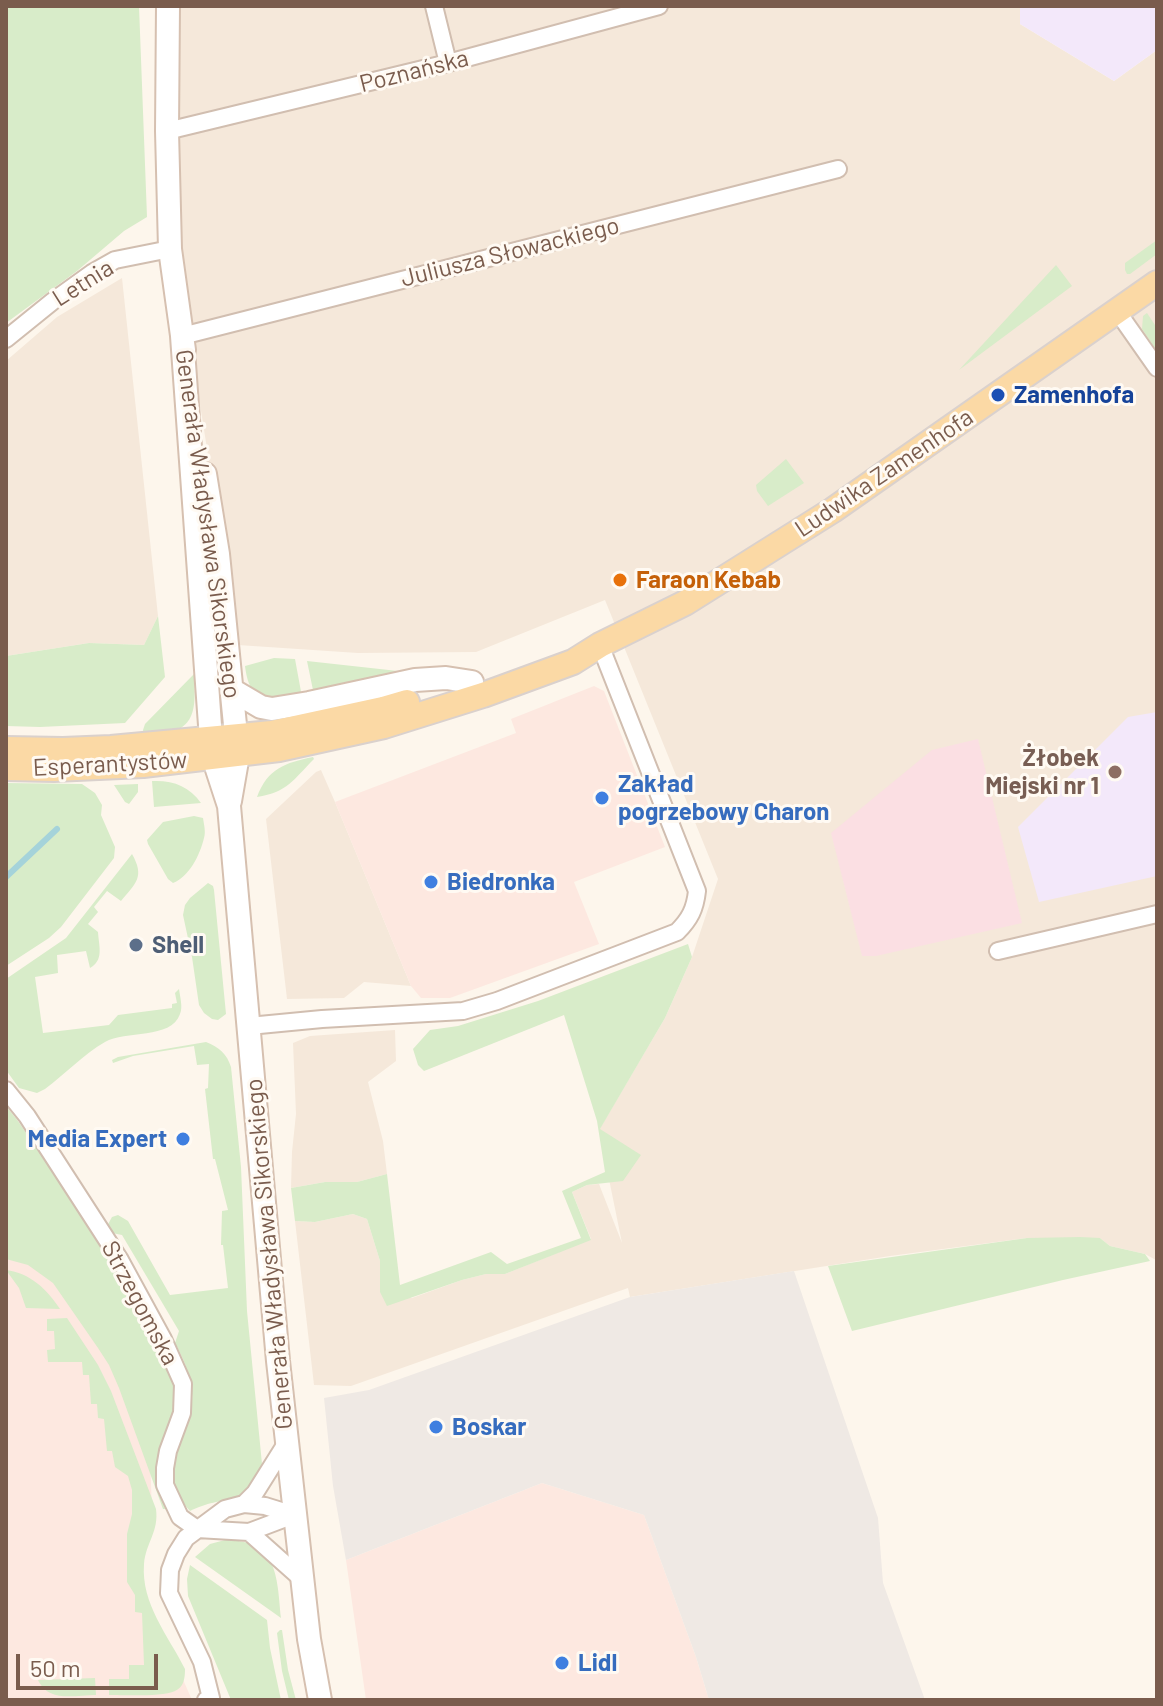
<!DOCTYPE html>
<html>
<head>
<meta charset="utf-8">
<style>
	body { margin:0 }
	#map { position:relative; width:1163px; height:1706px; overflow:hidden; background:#fdf6ec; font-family:Barlow,sans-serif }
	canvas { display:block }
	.frame { position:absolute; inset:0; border:8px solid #7a5c4d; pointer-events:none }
	.scale { position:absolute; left:16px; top:1654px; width:142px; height:36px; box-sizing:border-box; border:4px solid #7a5c4d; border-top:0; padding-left:10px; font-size:24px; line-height:28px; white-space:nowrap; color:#7a5c4d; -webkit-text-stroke:6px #fffaf3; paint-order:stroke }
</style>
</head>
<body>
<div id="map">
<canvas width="1163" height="1706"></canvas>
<div class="frame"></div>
<div class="scale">50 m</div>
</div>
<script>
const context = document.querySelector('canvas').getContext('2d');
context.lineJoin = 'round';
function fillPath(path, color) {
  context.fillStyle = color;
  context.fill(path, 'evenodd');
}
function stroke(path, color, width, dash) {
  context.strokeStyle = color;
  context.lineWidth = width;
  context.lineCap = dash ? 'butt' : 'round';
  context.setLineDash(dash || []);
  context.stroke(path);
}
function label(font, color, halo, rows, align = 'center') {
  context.font = font + ' Barlow,sans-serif';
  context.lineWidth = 6;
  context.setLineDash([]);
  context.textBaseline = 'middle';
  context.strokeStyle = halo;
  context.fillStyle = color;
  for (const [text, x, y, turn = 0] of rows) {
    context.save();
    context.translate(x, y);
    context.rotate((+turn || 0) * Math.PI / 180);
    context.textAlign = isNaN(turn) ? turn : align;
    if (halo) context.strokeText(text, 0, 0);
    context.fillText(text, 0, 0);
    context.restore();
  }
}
fillPath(new Path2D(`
	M175 6H1020V24L1114 81 1157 50V1263L1156 1260 1145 1254 1110 1246 1100 1238H1027L890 1256 630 1297 628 1288 351 1386 314 1385 295 1221 315 1222 353 1214 367 1219 380 1261V1292L412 1298 462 1280 486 1274H505L591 1239 572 1192 587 1185 599 1184 622 1243 599 1130 665 1018 692 957 718 879 605 600 476 652 358 653 238 645 190 341 180 265Z
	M122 278 158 616 144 645 89 643 6 656V361L57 317Z
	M321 770 335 802 411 986 364 982 344 998 287 999 266 819 316 772Z
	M395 1030 396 1061 368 1082 383 1141 387 1174 357 1182H325L291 1188 292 1152 296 1114 293 1043 310 1036Z`), '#f5e8da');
fillPath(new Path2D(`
	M594 686 604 691 665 847 574 882 599 944 450 998H421L411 986 335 802 516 733 511 719Z
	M6 1237 65 1284 132 1393 150 1453 152 1514 138 1559 145 1605 173 1657 192 1700H6Z
	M542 1483 644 1515 696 1657 709 1700H366L346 1560Z`), '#fde8e0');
fillPath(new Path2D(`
	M794 1271 878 1518 883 1583 925 1700H709L696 1657 644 1515 542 1483 346 1560 333 1486 324 1398 369 1390 630 1297Z`), '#efe9e4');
fillPath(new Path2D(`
	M1020 6H1157V50L1114 81 1020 24Z
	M1157 712V876L1039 902 1018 827 1128 717Z`), '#f3e8fa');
fillPath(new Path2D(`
	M978 739 1022 923 876 956H862L831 833 932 750Z`), '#fbdfe3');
fillPath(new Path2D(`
	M6 6H139L147 217 124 231 77 271 6 323Z
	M1157 240V254L1130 274H1127L1125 270V263Z
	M1056 265 1072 286 959 370Z
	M1147 313 1157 328V351L1142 329 1143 316Z
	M786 459 804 483 768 506 757 491 756 485Z
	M158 616 165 677 125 723 40 727 6 726V656L89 643 144 645Z
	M274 658 295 659 302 697C293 699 278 704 269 702 252 698 247 682 245 666Z
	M307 661 407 672 314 695Z
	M194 674C197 722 192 730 144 740L143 730 145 724Z
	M313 757 314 759C293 780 288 792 257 797 268 768 285 763 313 757Z
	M152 781C173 780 189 786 201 803L154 807Z
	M6 783 82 784 95 793 102 805 101 815 115 847 114 858 61 927 49 938 6 966Z
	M138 784V792L129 804 125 802 114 785Z
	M194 816 203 818C204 825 206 832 204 838 200 855 189 877 173 883L168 879 148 844 147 840 163 822Z
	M132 854C145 877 136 883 121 901L107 891 94 907 98 912 88 924 98 932C99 947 104 960 90 968L86 951 57 955 58 973 35 977 43 1033 109 1025 118 1015 172 1008V1004L177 1003 175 993 179 989C180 997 183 1007 180 1014 171 1040 125 1030 105 1042 84 1054 65 1074 45 1089L37 1093 19 1088 6 1070V979L66 938Z
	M208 883 213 886 214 890 226 1014 218 1020 212 1019 204 1013 199 1005 192 957 183 915 185 905 190 898Z
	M688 944 692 957 665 1018 600 1129 641 1155 623 1181 587 1185 572 1192 591 1240 505 1274H486L462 1280 387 1306 380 1292V1261L367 1219 353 1214 315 1222 295 1221 291 1188 325 1182H357L387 1174 400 1285 491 1252 507 1264 581 1238 562 1191 605 1172 597 1121 564 1015 424 1071 418 1065 413 1049 430 1030 458 1026 538 1001Z
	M206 1042C219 1047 227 1054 231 1067L241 1167 247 1311 262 1464C247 1508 224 1494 190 1511 152 1467 187 1448 192 1404 194 1382 185 1362 175 1343L179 1331 122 1235 112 1233 107 1226 112 1217 118 1215 128 1221 170 1295 228 1288 223 1245H221L222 1211 228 1210 215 1159H213L205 1089 208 1088 209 1064 197 1065 194 1046 133 1056 113 1063 112 1060 118 1057Z
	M6 1106 18 1121 90 1227 119 1274 149 1328 174 1378 176 1393 175 1408 158 1457 156 1475 166 1509H163L119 1388 109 1365 98 1348 53 1283 28 1265 6 1259Z
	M1080 1237 1100 1238 1110 1246 1145 1254 1150 1261 1063 1280 852 1331 828 1266 1027 1238Z
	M6 1270C30 1273 47 1289 60 1309L26 1308 19 1288Z
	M67 1318 98 1365 111 1391 156 1509C159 1532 146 1542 144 1564 141 1604 168 1635 185 1669 185 1678 184 1687 175 1691 162 1697 124 1695 109 1695V1679H129V1665H144L142 1613 135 1612V1595L127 1582V1534L132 1514V1490L128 1476 115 1467 112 1451H107L104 1419 98 1418 97 1404H91L89 1375H83L82 1362H48L47 1350 55 1349 54 1331H47V1319Z
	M225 1540C278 1540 277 1576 281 1618L195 1557 210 1544Z
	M190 1565 267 1620 270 1648 281 1700H231L188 1596 187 1579Z
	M280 1630H282L288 1670 296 1700H289L282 1671 277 1633Z
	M95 1678 96 1695C74 1695 49 1703 38 1680Z`), '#d8ecc9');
stroke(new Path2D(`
	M6 877 57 829`), '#a5d3da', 6);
const street = new Path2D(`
	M434 6 448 63
	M167 131 448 63 659 6
	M1117 311 1157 368
	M182 336 838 169
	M6 339 53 301 92 273 115 260 170 249
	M998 951 1157 914
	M249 1026 322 1019 463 1011 497 1001 677 932C690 919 695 909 697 891L600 645
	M6 1090 27 1116 120 1260 163 1339 183 1384 182 1413 168 1451 165 1468V1485L180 1517 197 1529 249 1532 294 1515
	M244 1504 255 1493 287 1442
	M249 1532 303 1580
	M206 1700 211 1698 202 1662 169 1593 170 1570 176 1554 186 1538 225 1509 244 1504 265 1506 294 1515`);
const secondary = new Path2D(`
	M168 6 167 131 170 249 184 350
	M182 336 211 739 213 757 229 806 278 1361 309 1639 320 1700
	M205 474 218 554 238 755 230 801
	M232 690 261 707 272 709 309 703 415 680 446 678 472 682`);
const primary = new Path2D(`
	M6 749 63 750 111 748 272 733 383 709 407 702
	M6 768 54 769 143 765 279 749 384 726 483 695 573 662 600 645 685 603 833 510 1157 283`);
stroke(street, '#d1beb0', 20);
stroke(secondary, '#d6c0b0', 26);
stroke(primary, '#dad1cd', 28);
stroke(street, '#fff', 16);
stroke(secondary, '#fff', 22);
stroke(primary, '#fbd9a5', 24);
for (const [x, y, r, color] of [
	[998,395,8,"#1a4fb4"],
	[620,580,8,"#e8710a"],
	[1115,772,8,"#8d6e63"],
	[602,798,8,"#3f7fe0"],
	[431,882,8,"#3f7fe0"],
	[136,945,8,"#5c6f8a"],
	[183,1139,8,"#3f7fe0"],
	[436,1427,8,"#3f7fe0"],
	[562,1663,8,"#3f7fe0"]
]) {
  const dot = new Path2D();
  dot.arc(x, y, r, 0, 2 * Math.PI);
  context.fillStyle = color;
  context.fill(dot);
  stroke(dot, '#fffaf3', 3);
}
label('24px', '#7a5c4d', '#fffaf3', [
	["Poznańska",414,71,-14],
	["Juliusza Słowackiego",510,252,-14],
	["Letnia",83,283,-32],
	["Ludwika Zamenhofa",884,473,-34],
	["Generała Władysława Sikorskiego",208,524,82],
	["Esperantystów",110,764,-3],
	["Generała Władysława Sikorskiego",269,1254,-95],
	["Strzegomska",140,1303,62]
]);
label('bold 24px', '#164399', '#fffaf3', [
	["Zamenhofa",1014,395]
], 'left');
label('bold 24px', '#c56008', '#fffaf3', [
	["Faraon Kebab",636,580]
], 'left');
label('bold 24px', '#785e54', '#fffaf3', [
	["Żłobek",1099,758],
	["Miejski nr 1",1099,786]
], 'right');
label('bold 24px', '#366cbe', '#fffaf3', [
	["Zakład",618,784],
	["pogrzebowy Charon",618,812],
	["Biedronka",447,882],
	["Media Expert",167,1139,"right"],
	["Boskar",452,1427],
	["Lidl",578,1663]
], 'left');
label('bold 24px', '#4e5e75', '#fffaf3', [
	["Shell",152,945]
], 'left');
</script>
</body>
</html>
